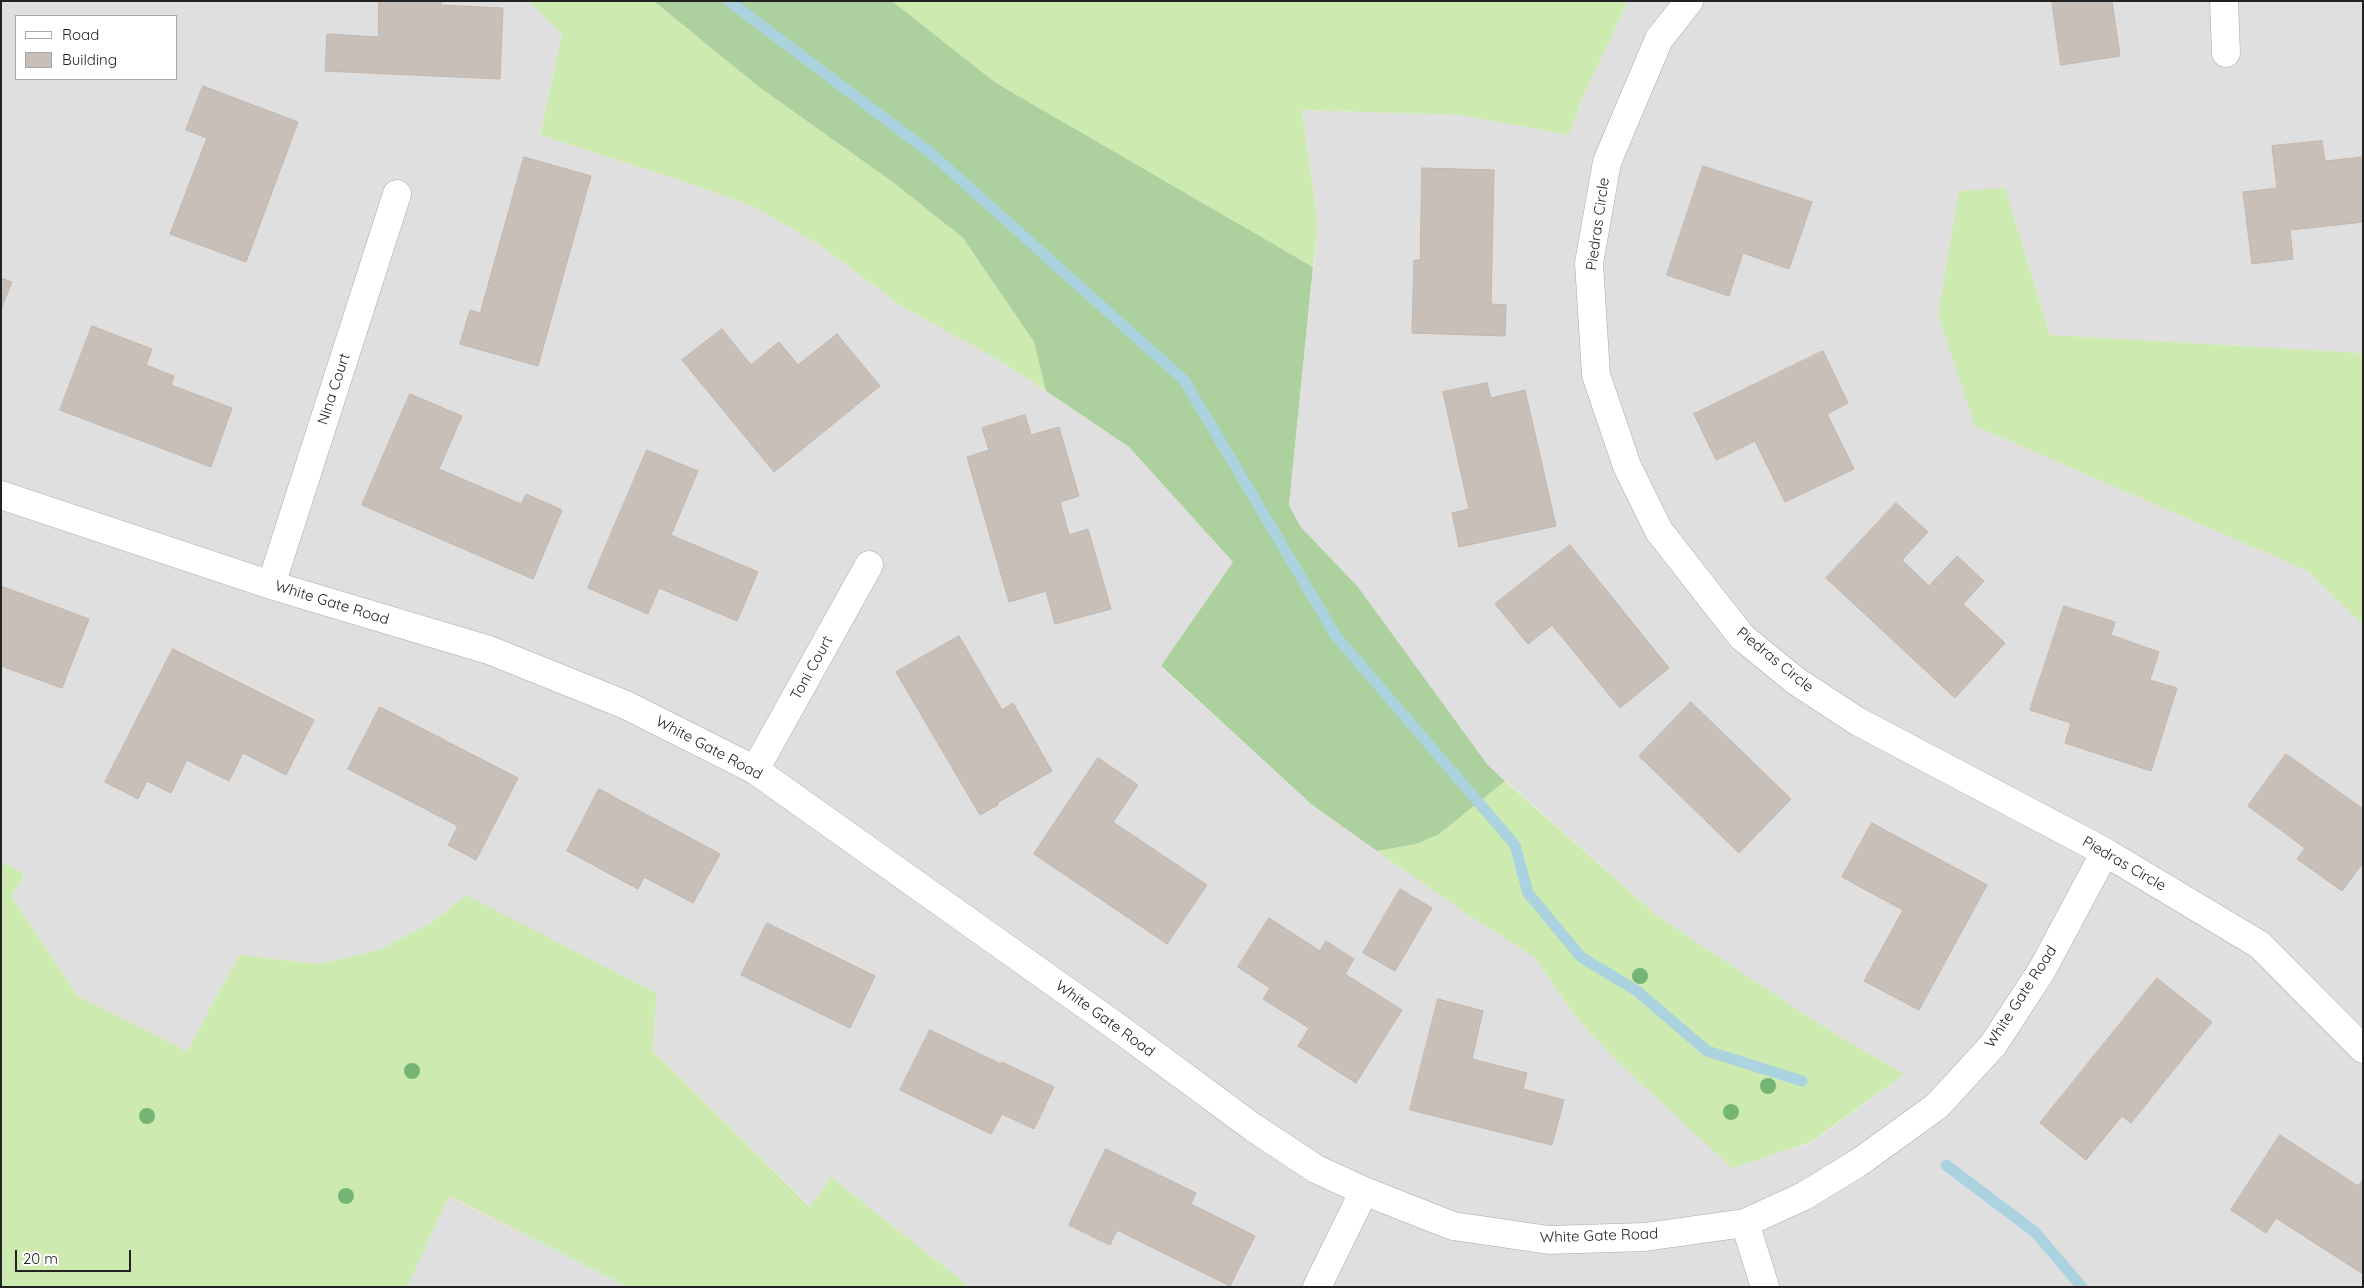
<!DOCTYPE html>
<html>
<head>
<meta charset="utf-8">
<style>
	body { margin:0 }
	#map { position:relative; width:2364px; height:1288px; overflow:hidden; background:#f2efe9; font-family:Quicksand,sans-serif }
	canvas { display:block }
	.frame { position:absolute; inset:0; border:2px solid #222; pointer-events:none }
	.legend { position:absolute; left:15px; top:15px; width:162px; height:65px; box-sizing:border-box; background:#fff; border:1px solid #a7a7a7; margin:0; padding:6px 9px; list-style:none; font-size:15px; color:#222 }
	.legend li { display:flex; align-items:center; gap:10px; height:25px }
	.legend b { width:25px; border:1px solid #a7a7a7 }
	.scale { position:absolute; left:15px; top:1250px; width:116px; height:22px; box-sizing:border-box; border:2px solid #222; border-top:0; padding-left:6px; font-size:15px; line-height:18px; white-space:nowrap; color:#222; -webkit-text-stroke:4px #fff; paint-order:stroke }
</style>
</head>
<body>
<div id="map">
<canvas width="2364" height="1288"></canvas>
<div class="frame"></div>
<ul class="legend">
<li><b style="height:6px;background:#fff"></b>Road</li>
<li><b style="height:14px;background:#c7bfb8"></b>Building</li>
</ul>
<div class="scale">20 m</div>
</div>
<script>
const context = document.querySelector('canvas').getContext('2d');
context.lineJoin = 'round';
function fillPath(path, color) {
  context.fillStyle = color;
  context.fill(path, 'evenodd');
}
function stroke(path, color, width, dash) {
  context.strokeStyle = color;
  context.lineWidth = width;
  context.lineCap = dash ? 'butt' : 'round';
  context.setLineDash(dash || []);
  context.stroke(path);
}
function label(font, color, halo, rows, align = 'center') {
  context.font = font + ' Quicksand,sans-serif';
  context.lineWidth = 4;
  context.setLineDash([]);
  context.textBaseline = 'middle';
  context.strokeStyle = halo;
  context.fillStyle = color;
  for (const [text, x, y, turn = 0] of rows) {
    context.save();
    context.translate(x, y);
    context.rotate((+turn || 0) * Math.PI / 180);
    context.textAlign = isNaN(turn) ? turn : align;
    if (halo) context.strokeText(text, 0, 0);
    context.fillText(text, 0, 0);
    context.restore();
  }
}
fillPath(new Path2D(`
	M1 1H529L562 34 540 135 682 181 755 207 821 246 903 307 1007 365 1129 447 1233 562 1161 667 1311 804 1467 914 1534 957 1579 1021 1732 1167 1811 1143 1904 1074 1824 1027 1659 917 1487 764 1358 587 1300 526 1289 505 1318 224 1302 110 1460 115 1569 135 1583 97 1628 1H2363V353L2050 335 2005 188 1975 426 2308 571 2363 625V1287H970L831 1177 811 1207 653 1051 466 895 431 923 379 950 319 964 239 955 187 1051 78 996 12 897 24 874 1 861ZM16 16H176V79H16Z
	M448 1196 628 1287H407Z`), '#e0dfdf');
fillPath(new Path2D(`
	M529 1H657V4L759 87 894 183 963 238 1034 342 1046 391 1007 365 903 307 821 246 755 207 682 181 540 135 562 34Z
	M892 1H1628L1583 97 1569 135 1460 115 1302 110 1318 224 1313 267 996 83Z
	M2005 188 2050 335 2363 353V625L2308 571 1975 426 1938 314 1959 191Z
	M1505 781 1659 917 1824 1027 1904 1074 1811 1142 1732 1168 1620 1064 1579 1021 1534 957 1467 914 1377 851 1416 844 1438 835Z
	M1 861 24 874 12 897 78 996 187 1051 239 955 319 964 379 950 431 923 466 895 656 993 653 1051 810 1207 831 1177 970 1287H628L449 1196 407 1287H1Z`), '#cdebb0');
fillPath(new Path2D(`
	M657 1H892L996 83 1313 267 1289 505 1300 526 1358 587 1487 764 1505 781 1438 835 1416 844 1377 851 1311 804 1161 666 1233 562 1129 447 1046 391 1034 342 963 238 894 183 759 87 656 3Z`), '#add19e');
stroke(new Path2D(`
	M729 1 932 154 1184 380 1336 636 1515 845 1528 893 1581 957 1637 991 1707 1051 1802 1081
	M1946 1165 2035 1232 2082 1287`), '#aad3df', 11);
const building = new Path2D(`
	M379 1H441V5L503 8 500 79 325 71 327 34 378 37Z
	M2052 1H2112L2120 56 2061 65Z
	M203 86 298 122 246 262 170 234 207 138 186 130Z
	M2322 141 2325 161 2363 157V222L2290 230 2293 259 2252 264 2243 192 2277 188 2272 146Z
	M524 157 591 176 538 366 460 344 470 310 480 313Z
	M1703 166 1812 202 1789 269 1743 253 1729 296 1667 275Z
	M1422 168 1494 170 1491 304 1506 305 1505 336 1412 333 1414 260H1420Z
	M1 278 12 282 1 309Z
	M92 326 152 349 146 365 174 376 171 385 232 408 211 467 60 410Z
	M722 329 751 365 779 342 798 365 837 334 880 386 774 472 682 360Z
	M1823 351 1848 403 1827 414 1854 469 1785 502 1755 441 1716 460 1694 414Z
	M1487 383 1491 398 1525 390 1556 526 1459 547 1452 513 1469 509 1443 392Z
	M410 394 462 416 439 469 521 504 526 494 562 510 533 579 362 505Z
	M1025 415 1031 435 1059 427 1079 496 1060 502 1069 535 1088 529 1111 609 1055 624 1046 591 1009 602 967 457 989 450 982 428Z
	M647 450 698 471 671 535 758 572 737 621 659 588 648 614 588 588Z
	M1896 503 1928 532 1902 560 1929 586 1957 556 1984 581 1963 604 2005 643 1955 698 1826 578Z
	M1570 545 1669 668 1620 708 1552 625 1528 644 1495 604Z
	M1 586 89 619 62 688 1 666Z
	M2064 606 2115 622 2111 635 2159 652 2150 680 2177 688 2151 771 2065 743 2071 723 2030 710Z
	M959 636 1002 710 1013 703 1052 771 997 803 998 805 980 815 896 672Z
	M173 649 314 720 286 775 243 753 229 781 187 760 171 793 147 781 138 799 105 782Z
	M1691 702 1791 799 1739 853 1639 756Z
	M380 707 518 778 476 860 448 845 458 826 348 769Z
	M2286 754 2363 809V863L2342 891 2297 859 2305 848 2248 806Z
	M1098 758 1138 785 1113 822 1207 885 1167 944 1034 854Z
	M599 789 720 854 693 903 644 877 638 889 567 851Z
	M1872 823 1987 885 1919 1010 1864 981 1903 910 1842 877Z
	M1400 889 1432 908 1395 971 1363 953Z
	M1269 918 1320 951 1326 941 1354 959 1345 974 1402 1010 1356 1083 1298 1046 1309 1028 1263 999 1270 988 1238 967Z
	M767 923 875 976 850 1028 741 975Z
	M2157 978 2212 1022 2131 1123 2122 1116 2086 1160 2040 1123Z
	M1438 999 1483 1011 1472 1059 1527 1073 1523 1089 1564 1100 1552 1145 1410 1110Z
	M930 1030 1001 1064 1002 1062 1054 1087 1034 1129 1002 1114 991 1134 900 1090Z
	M2280 1135 2358 1186 2363 1179V1274L2276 1218 2266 1233 2231 1210Z
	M1106 1149 1196 1193 1191 1204 1255 1236 1230 1286 1117 1230 1110 1245 1069 1225Z`);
fillPath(building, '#c7bfb8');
stroke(building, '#c4b6ab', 1);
const street = new Path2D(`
	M1689 1 1659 39 1607 162 1589 263 1596 375 1627 466 1659 531 1742 637 1796 681 1857 721 2105 852 2260 945 2363 1049
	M2224 1 2226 53
	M1 495 271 585 489 650 626 705 755 770 1117 1027 1254 1128 1316 1169 1364 1191 1453 1226 1549 1240 1645 1237 1745 1223 1804 1196 1858 1163 1937 1106 1993 1045 2042 970 2105 852
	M271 585 397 194
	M755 770 869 565
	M1745 1223 1765 1287
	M1317 1287 1364 1191`);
stroke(street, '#a9a9a9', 29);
stroke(street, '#fff', 28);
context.fillStyle = '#74b475';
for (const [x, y] of [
	[1640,976],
	[412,1071],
	[1768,1086],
	[1731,1112],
	[147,1116],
	[346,1196]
]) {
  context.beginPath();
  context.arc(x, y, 8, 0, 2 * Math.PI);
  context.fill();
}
label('15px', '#222', '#fff', [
	["Piedras Circle",1598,224,-82],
	["Nina Court",334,389,-72],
	["White Gate Road",332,603,17],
	["Piedras Circle",1775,660,39],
	["Toni Court",812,668,-61],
	["White Gate Road",709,748,28],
	["Piedras Circle",2124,864,30],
	["White Gate Road",2021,997,-57],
	["White Gate Road",1105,1019,36],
	["White Gate Road",1599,1236,-2]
]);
</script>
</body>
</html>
